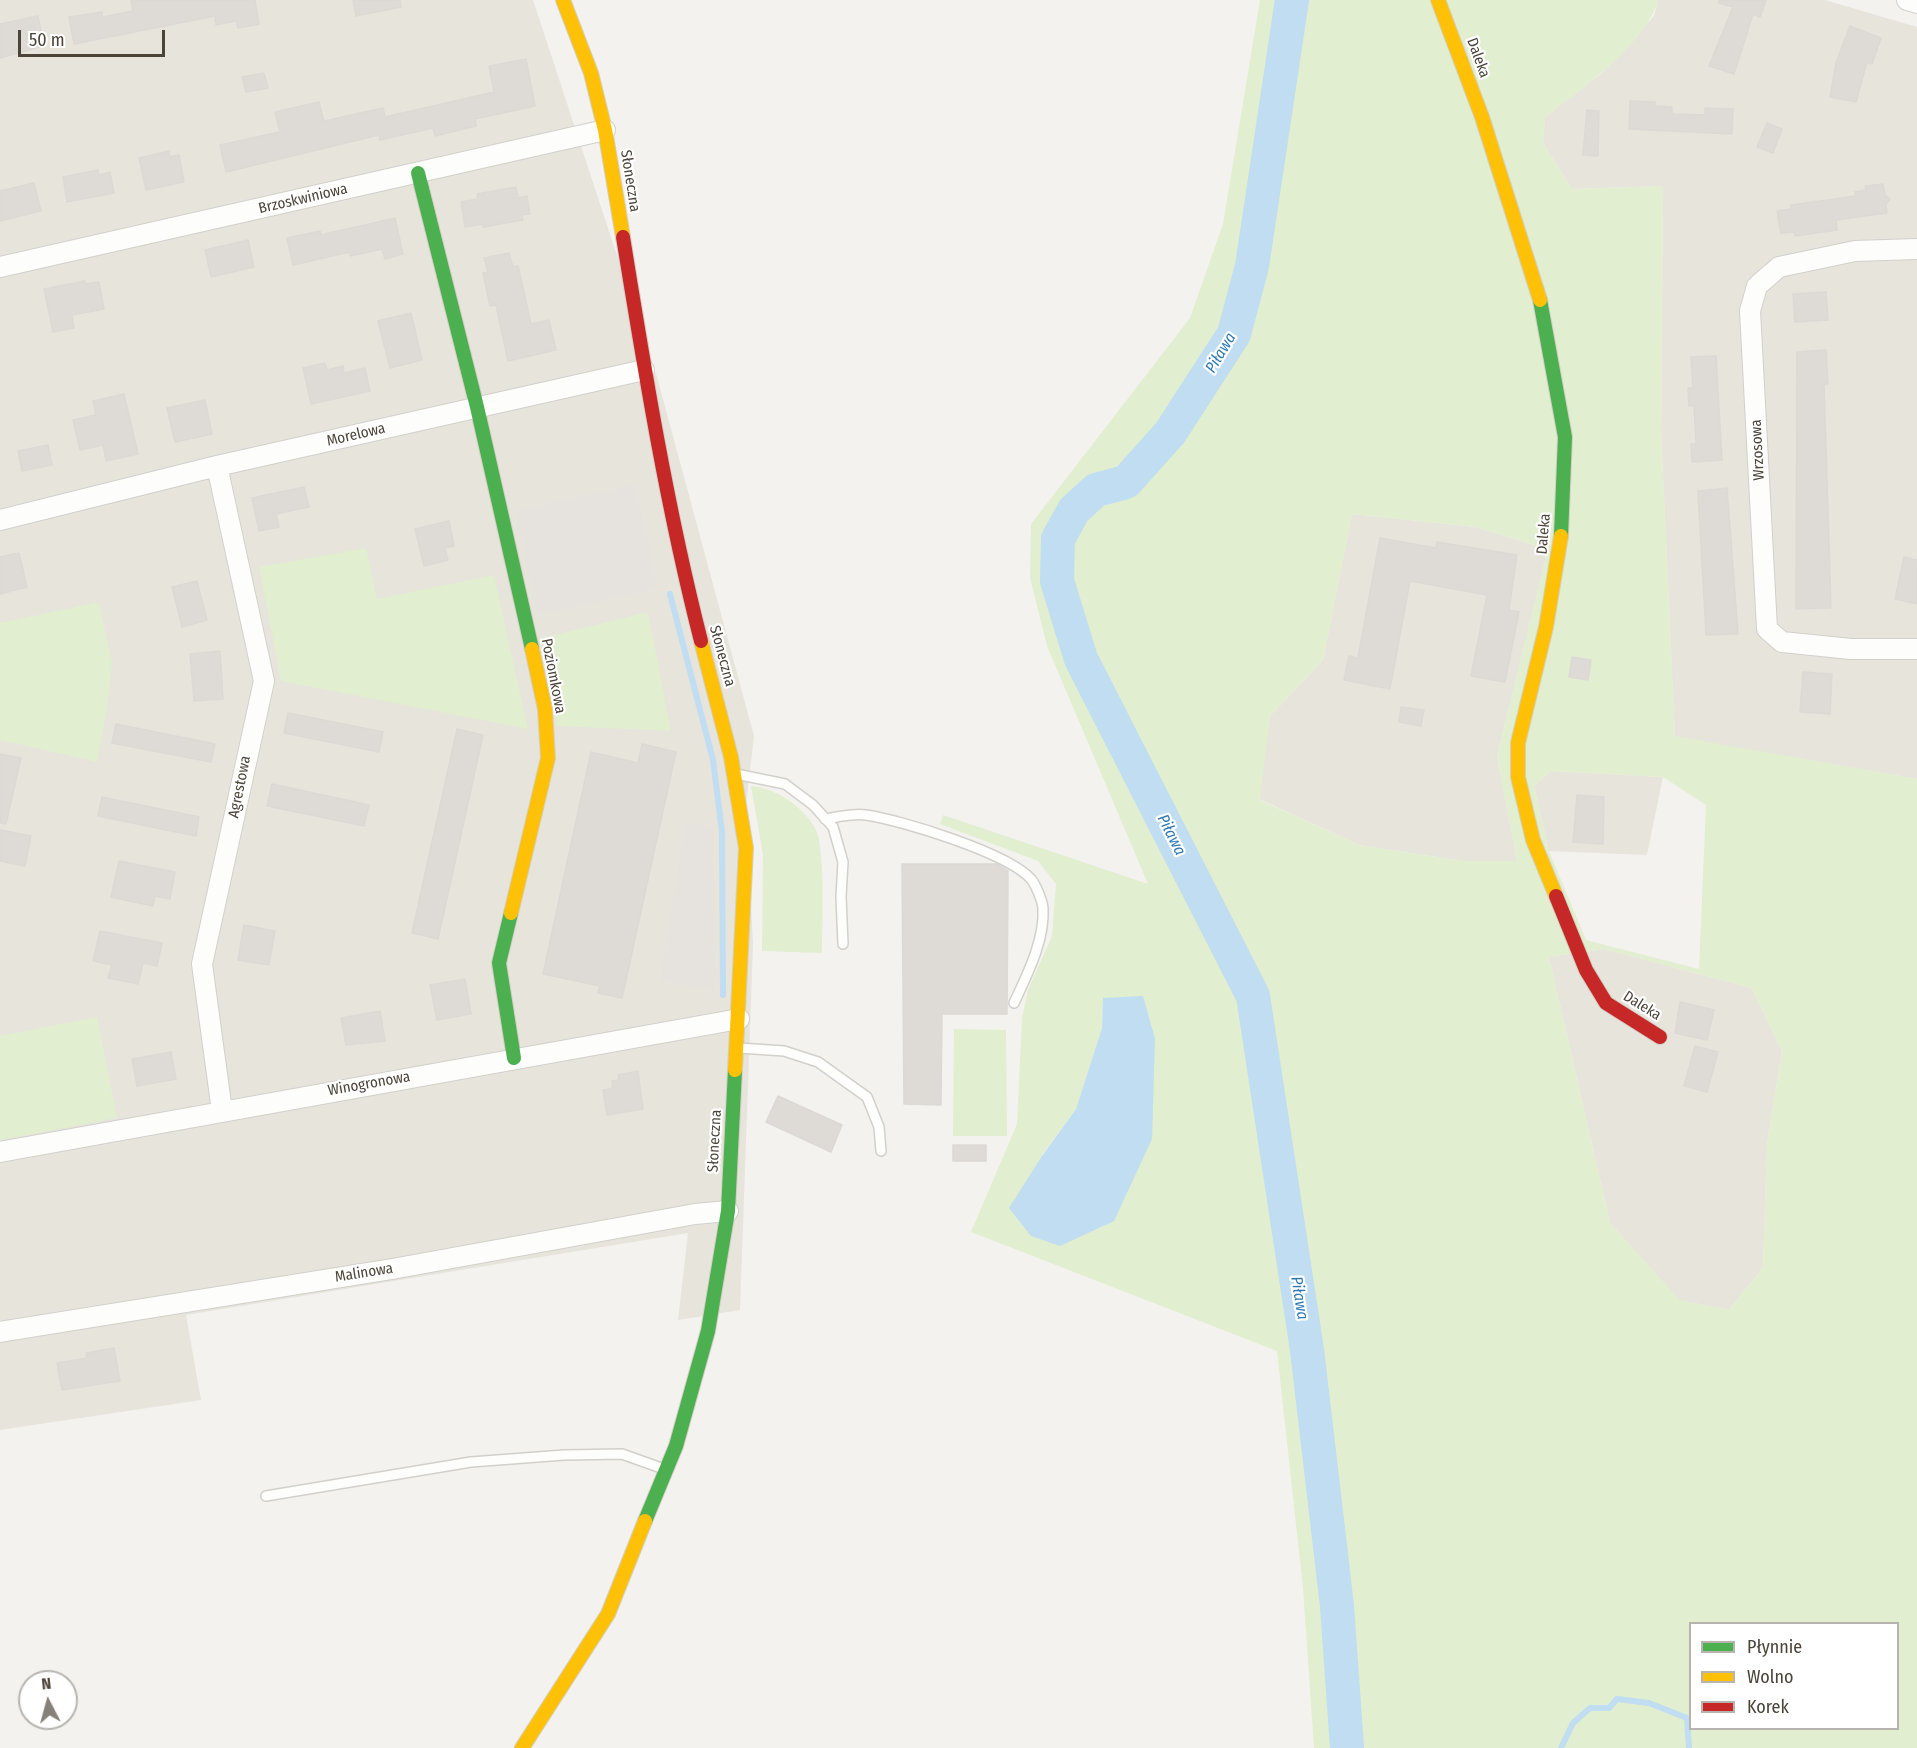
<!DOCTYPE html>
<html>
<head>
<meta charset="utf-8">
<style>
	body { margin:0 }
	#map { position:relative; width:1917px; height:1748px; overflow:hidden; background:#f4f2ee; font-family:"Fira Sans Condensed",sans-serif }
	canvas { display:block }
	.legend { position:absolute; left:1689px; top:1622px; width:210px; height:108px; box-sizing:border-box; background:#fff; border:2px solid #b7b4b0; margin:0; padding:8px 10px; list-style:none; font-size:18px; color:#4b4439 }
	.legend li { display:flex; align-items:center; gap:12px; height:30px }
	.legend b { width:30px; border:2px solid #b7b4b0 }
	.north { position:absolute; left:18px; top:1670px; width:60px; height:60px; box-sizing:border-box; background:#fff; border:2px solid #b7b4b0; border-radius:50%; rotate:354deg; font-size:16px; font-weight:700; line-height:24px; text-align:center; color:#4b4439 }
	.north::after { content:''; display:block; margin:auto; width:21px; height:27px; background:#868178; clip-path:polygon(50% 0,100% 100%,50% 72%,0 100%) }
	.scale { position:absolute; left:18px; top:30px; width:147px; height:27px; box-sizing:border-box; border:3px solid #4b4439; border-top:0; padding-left:8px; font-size:18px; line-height:21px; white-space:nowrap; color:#4b4439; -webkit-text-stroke:4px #fff; paint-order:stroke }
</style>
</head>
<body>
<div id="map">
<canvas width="1917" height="1748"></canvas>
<ul class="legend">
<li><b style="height:8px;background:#4caf50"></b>Płynnie</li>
<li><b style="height:8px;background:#ffc107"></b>Wolno</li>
<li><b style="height:8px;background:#c62828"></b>Korek</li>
</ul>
<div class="north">N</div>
<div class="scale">50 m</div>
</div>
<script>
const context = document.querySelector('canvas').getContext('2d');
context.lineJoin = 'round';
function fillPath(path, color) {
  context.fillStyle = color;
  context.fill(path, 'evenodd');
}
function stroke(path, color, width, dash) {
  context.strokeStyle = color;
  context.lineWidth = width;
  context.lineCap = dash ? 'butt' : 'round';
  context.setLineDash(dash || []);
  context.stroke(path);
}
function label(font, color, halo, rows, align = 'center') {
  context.font = font + ' "Fira Sans Condensed",sans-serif';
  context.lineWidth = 4.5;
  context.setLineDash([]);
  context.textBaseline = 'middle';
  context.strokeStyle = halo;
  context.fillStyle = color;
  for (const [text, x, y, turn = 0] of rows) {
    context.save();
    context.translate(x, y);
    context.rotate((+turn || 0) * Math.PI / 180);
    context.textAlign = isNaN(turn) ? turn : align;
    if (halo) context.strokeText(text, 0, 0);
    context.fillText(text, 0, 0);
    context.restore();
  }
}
fillPath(new Path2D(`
	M0 0H533L657 377 754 736 746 804 753 944 740 1310 678 1320 688 1233 186 1315 201 1400 0 1430Z
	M1658 0H1825L1917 27V779L1675 737 1661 432 1663 186 1572 189 1543 143 1545 117 1602 73 1654 16Z
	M1352 514 1476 527 1537 546 1546 557 1497 757 1517 861H1463L1359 845 1259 799 1270 716 1323 660Z
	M1551 771 1663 777 1647 855 1549 851 1534 786Z
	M1604 949 1752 988 1782 1051 1767 1144 1763 1268 1729 1310 1679 1300 1610 1223 1549 957Z`), '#e7e4dc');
fillPath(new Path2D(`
	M1260 0H1658C1646 44 1581 90 1545 117L1543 143 1572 189 1663 186 1661 432 1675 736 1917 779V1748H1314L1303 1588 1277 1351 971 1232 1017 1124 1022 1018 1028 990 1052 936 1056 884 1038 861 940 824 943 815 1148 884 1047 646 1030 578 1031 524 1190 318 1223 224ZM1352 514 1476 527 1537 546 1546 556 1497 757 1517 861H1463L1359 845 1260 800 1270 716 1323 660ZM1551 771 1663 777 1706 805 1699 969 1586 940 1549 851 1534 786ZM1604 949 1752 988 1782 1051 1767 1144 1763 1268 1729 1310 1680 1300 1610 1223 1549 957ZM1103 998 1114 1221 1042 1155 1076 1109 1102 1028ZM1690 1624H1898V1728H1690Z
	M366 548 377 599 494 575 528 729 281 681 259 567Z
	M99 602 112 663 107 709 97 762 0 740V623Z
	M648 612 671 731 557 726 542 638Z
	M751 786C775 788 803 806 815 828 826 847 822 928 822 953L762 951 763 855Z
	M97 1017 117 1118 0 1140V1036Z
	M954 1029 1006 1030 1007 1136H953Z`), '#e1eecf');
fillPath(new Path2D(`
	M635 485 658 588 537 615 515 511Z
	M685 824 713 826 715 991 660 981Z`), '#e6e3df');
fillPath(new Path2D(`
	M1143 996 1155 1039 1152 1139 1114 1221 1060 1246 1031 1236 1009 1208 1042 1156 1076 1109 1102 1028 1103 998Z`), '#c0ddf1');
stroke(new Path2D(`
	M670 594 713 760 722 832 723 995
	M1561 1748 1573 1723 1590 1708H1609L1617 1699 1649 1703 1687 1718 1689 1748`), '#c0ddf1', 6);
stroke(new Path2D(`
	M1292 0 1252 266 1234 334 1170 433 1126 482 1096 490 1074 510 1058 539 1057 581 1081 659 1253 996 1307 1350 1337 1606 1347 1748`), '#c0ddf1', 34);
const building = new Path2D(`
	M131 0H255L259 24 238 28 236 21 216 25 215 16 74 44 69 17 102 12V17L133 11Z
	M353 0H400L401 7 356 16Z
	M1719 0H1766L1760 17 1753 14 1734 74 1709 66 1733 7 1719 3Z
	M38 16 44 46 0 58V24Z
	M1850 26 1881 38 1872 64 1867 62 1856 102 1830 97 1836 63Z
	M526 59 535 106 475 119 476 126 435 136 433 128 380 140 379 135 226 172 220 145 280 132 275 112 319 102 324 121 383 108 385 117 494 92 489 66Z
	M264 73 268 88 246 92 242 77Z
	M1630 101 1655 102V106L1672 107V114L1705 115V108L1733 109 1732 134 1629 129Z
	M1587 110 1599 111 1598 156 1583 155Z
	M1767 123 1782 129 1773 153 1757 147Z
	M169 151 170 157 179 155 184 182 146 190 139 158Z
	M98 170 99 175 110 172 114 193 67 202 63 177Z
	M34 183 41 211 0 221V191Z
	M1883 184 1885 195 1890 199 1886 204 1887 213 1836 220 1837 230 1795 236 1794 232 1781 233 1777 211 1791 209V205L1856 196 1855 192 1866 190 1865 186Z
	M516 187 518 198 527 196 530 214 522 215 523 220 483 227V224L465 227 461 202 478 199 477 194Z
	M395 218 403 254 385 259 382 249 351 256 350 252 293 265 287 238 320 231 321 235Z
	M248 240 254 267 211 277 205 250Z
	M509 253 513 267 518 266 531 324 549 320 556 350 508 361 496 305 490 306 483 273 488 272 484 258Z
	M85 281V284L99 282 104 309 72 315 74 328 53 332 44 289Z
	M1826 292 1828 320 1795 322 1793 294Z
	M411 313 422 360 390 368 378 321Z
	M1826 350 1828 384H1824L1831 608 1796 609 1797 352Z
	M1716 356 1722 460 1692 462 1691 444H1696L1694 406H1689L1688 388H1693L1691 357Z
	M325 363 327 370 343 366 344 373 365 368 370 391 311 404 303 368Z
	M124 394 138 454 106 461 103 445 80 450 73 420 96 415 93 401Z
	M205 400 212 434 175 442 167 408Z
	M48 445 52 465 22 471 18 451Z
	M304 487 309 507 276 514 279 527 259 531 252 498Z
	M1727 488 1738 634 1706 635 1698 491Z
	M449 521 454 546 445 548 448 560 424 566 415 529Z
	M1380 538 1436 548 1437 542 1517 555 1509 610 1519 612 1505 682 1471 676 1487 595 1410 581 1390 689 1344 680 1349 656 1358 658Z
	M19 553 27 587 0 594V557Z
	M1904 557 1917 560V604L1895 599Z
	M197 581 207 620 182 627 172 587Z
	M220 651 223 699 194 701 190 654Z
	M1572 657 1591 660 1588 680 1569 677Z
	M1803 672 1832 674 1830 714 1800 712Z
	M1401 707 1424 710 1421 726 1399 722Z
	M288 713 383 732 379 752 284 733Z
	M116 724 215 744 211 762 112 743Z
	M457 729 483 735 438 939 412 933Z
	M642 744 676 752 622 998 598 993 600 986 543 974 591 752 638 763Z
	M0 754 21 758 6 824 0 823Z
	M272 784 369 805 364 826 267 806Z
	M1577 795 1604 797 1603 844 1573 842Z
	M102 797 199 817 196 836 98 816Z
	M0 830 31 836 25 866 0 861Z
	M119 861 175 872 170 899 155 896 153 906 111 897Z
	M902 864H997L1008 871 1007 1014H942L941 1105 904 1104Z
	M244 925 275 931 269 965 238 960Z
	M100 931 162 943 157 966 143 963 138 984 108 978 112 965 93 961Z
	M465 979 471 1014 437 1020 430 985Z
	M1680 1002 1714 1010 1707 1040 1675 1033Z
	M380 1011 385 1041 346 1045 341 1018Z
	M1695 1046 1718 1052 1707 1092 1684 1086Z
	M171 1052 176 1079 137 1086 132 1059Z
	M638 1071 643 1109 607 1115 603 1090 613 1088 612 1081 619 1080 618 1075Z
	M778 1096 842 1125 831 1152 766 1122Z
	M953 1145H986V1161H953Z
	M114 1348 120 1381 62 1390 57 1363 87 1358 86 1353Z`);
fillPath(building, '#dedbd6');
stroke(building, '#dcd9d4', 1.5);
const lane = new Path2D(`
	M736 774 785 784 813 805 833 827 843 862 841 897 843 944
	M825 819C838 817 854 813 866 815 901 820 1008 853 1031 879 1036 885 1042 900 1043 908 1045 940 1027 975 1014 1003
	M739 1048 784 1051 818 1062 867 1097 879 1127 881 1151
	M266 1496 471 1462 564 1455 622 1454 664 1469`);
const street = new Path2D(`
	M1907 0 1917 3
	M1917 249 1855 251 1779 267 1757 286 1750 311 1767 629 1782 642 1851 649H1917
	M0 267 605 130
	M217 466 264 681 202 964 222 1111
	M0 520 217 466 644 370
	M0 1152 739 1019
	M0 1332 392 1269 695 1214 728 1211`);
const fast = new Path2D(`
	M418 173 477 407 532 649
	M1540 300 1565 437 1561 536
	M511 913 499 963 514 1058
	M645 1521 676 1446 708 1331 728 1211 735 1070`);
const slow = new Path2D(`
	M563 0 591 73 605 130 623 237
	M1438 0 1482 117 1540 300
	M701 641 731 757 746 848 735 1070
	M1556 896 1533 840 1518 777V743L1546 627 1561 536
	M511 913 548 758 545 709 532 649
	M522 1748 608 1614 645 1521`);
const jam = new Path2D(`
	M623 237C645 373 667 508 701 641
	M1556 896 1586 970 1606 1003 1660 1037`);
stroke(lane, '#d2d0cb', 12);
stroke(street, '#d2d0cb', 22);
stroke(fast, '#d3cfc5', 16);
stroke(slow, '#d3cfc5', 16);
stroke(jam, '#d3cfc5', 16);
stroke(lane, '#fdfdfc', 9);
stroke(street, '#fdfdfc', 20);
stroke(fast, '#4caf50', 14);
stroke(slow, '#ffc107', 14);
stroke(jam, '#c62828', 14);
label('15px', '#4b4439', '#fff', [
	["Daleka",1478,58,70],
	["Słoneczna",630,181,81],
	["Brzoskwiniowa",303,199,-13],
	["Morelowa",356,435,-13],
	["Wrzosowa",1758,450,-93],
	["Daleka",1544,534,-85],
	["Słoneczna",722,656,75],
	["Poziomkowa",553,676,79],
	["Agrestowa",240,787,-79],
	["Daleka",1642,1006,32],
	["Winogronowa",369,1084,-10],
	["Słoneczna",715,1141,-87],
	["Malinowa",364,1273,-9]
]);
label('italic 16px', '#2e7ab2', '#fff', [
	["Piława",1221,353,-59],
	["Piława",1171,835,63],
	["Piława",1299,1298,81]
]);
</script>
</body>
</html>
